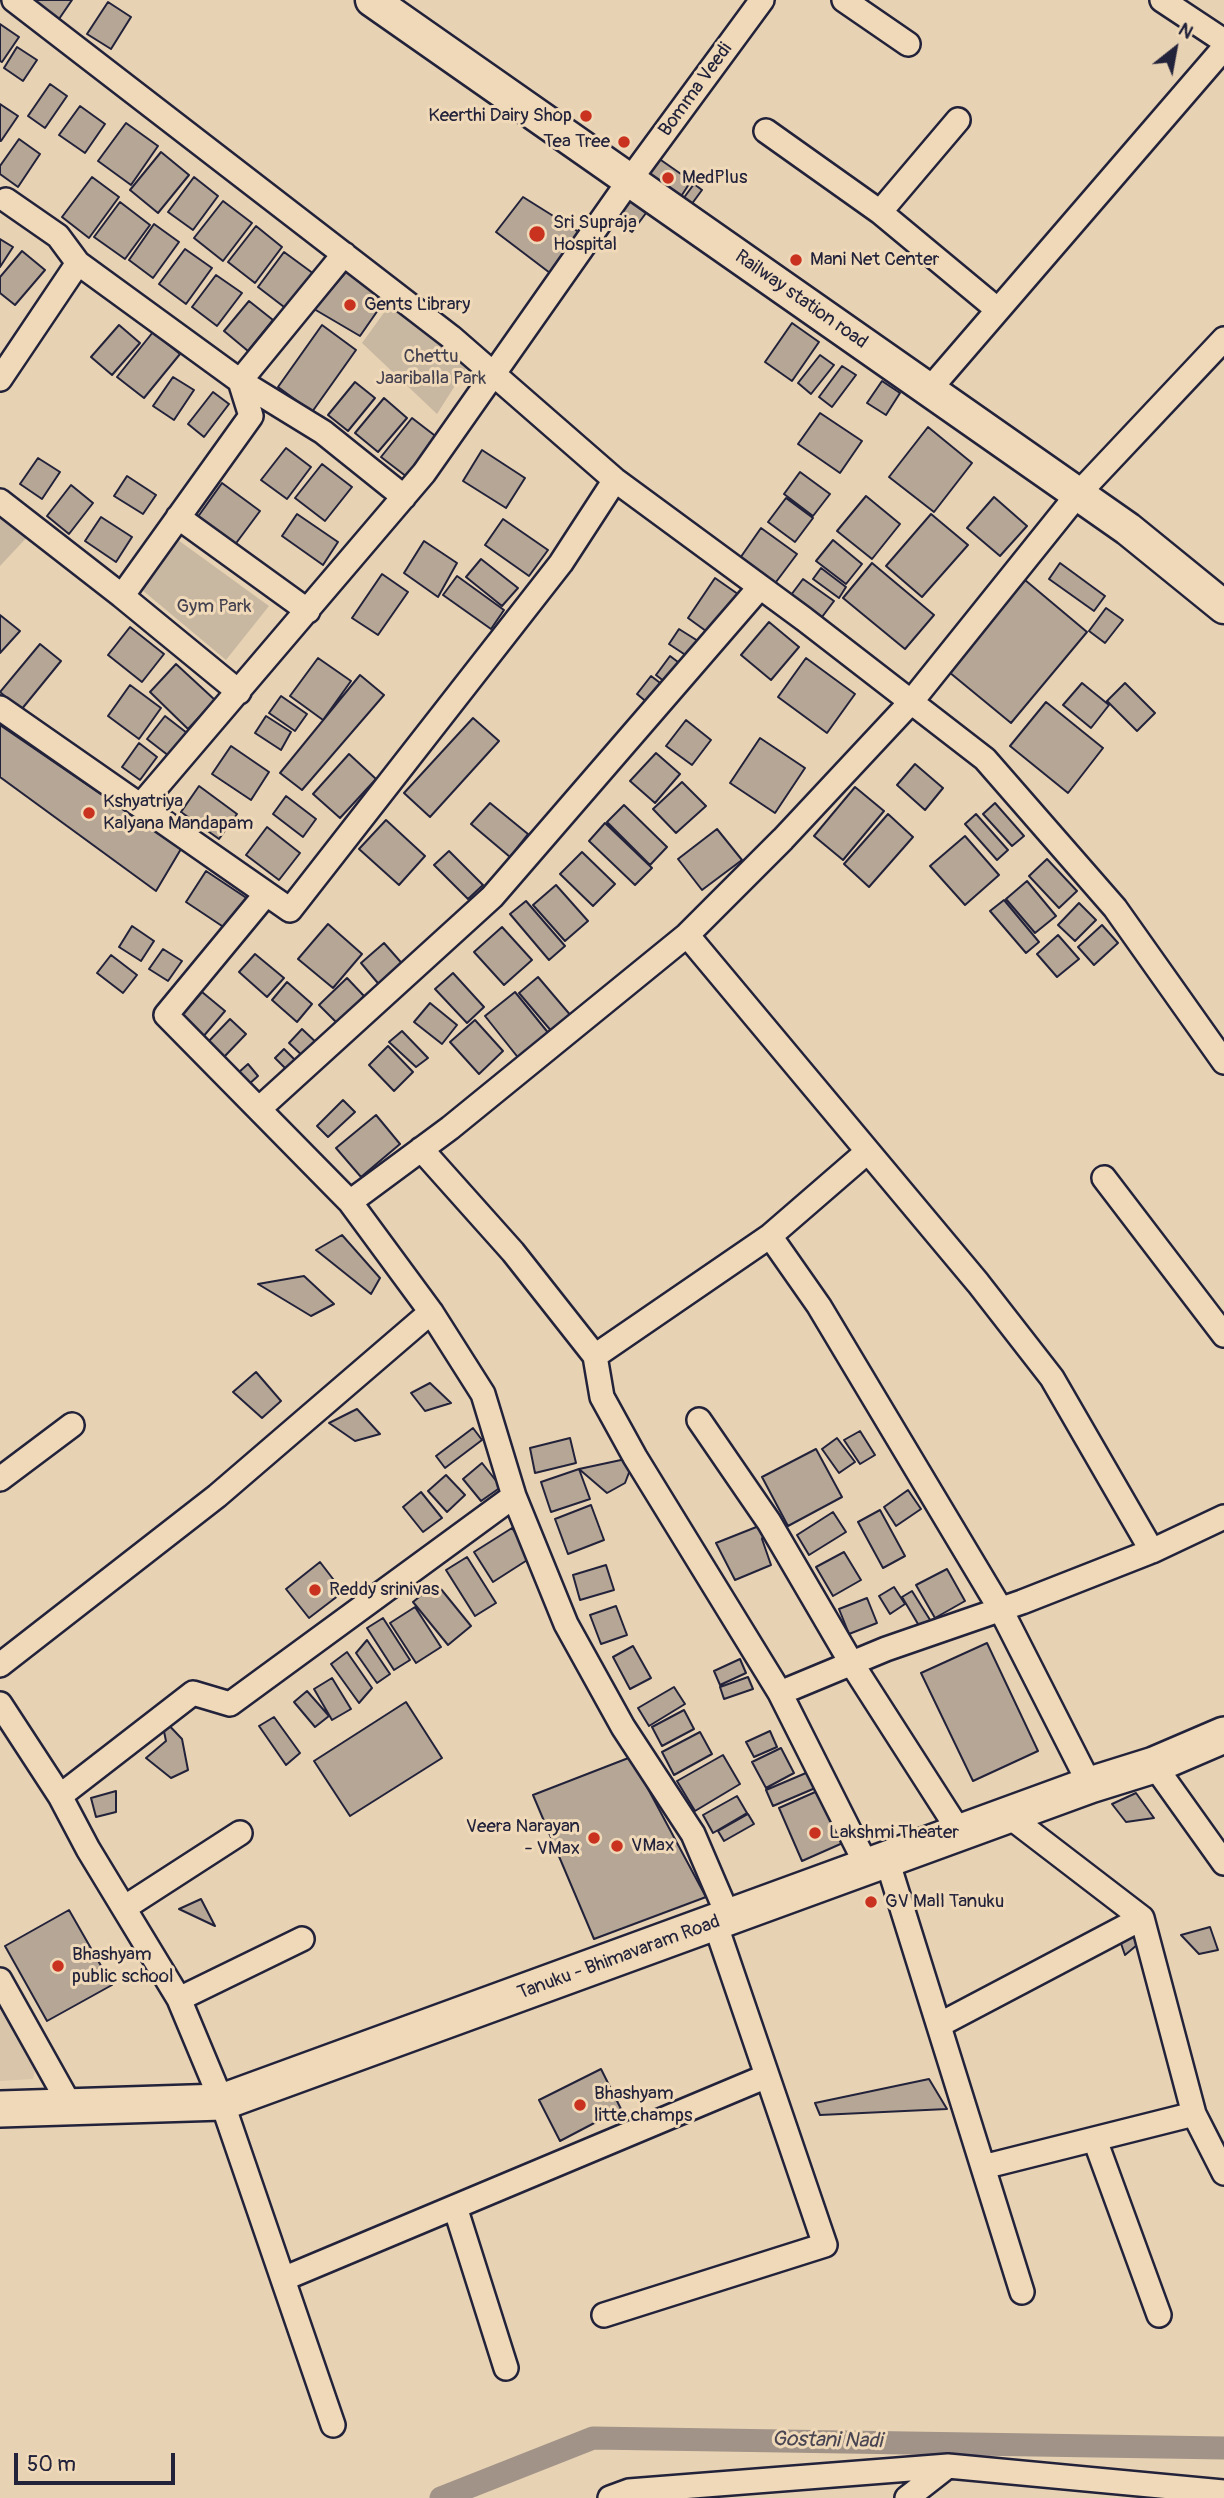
<!DOCTYPE html>
<html>
<head>
<meta charset="utf-8">
<style>
	body { margin:0 }
	#map { position:relative; width:1224px; height:2498px; overflow:hidden; background:#e7d2b3; font-family:Pangolin,sans-serif }
	canvas { display:block }
	.north { position:absolute; left:1140px; top:14px; width:70px; height:70px; -webkit-text-stroke:5px #efd9b8; paint-order:stroke; rotate:31deg; font-size:19px; font-weight:700; line-height:28px; text-align:center; color:#22223b }
	.north::after { content:''; display:block; margin:auto; width:24px; height:32px; background:#22223b; clip-path:polygon(50% 0,100% 100%,50% 72%,0 100%) }
	.scale { position:absolute; left:14px; top:2453px; width:161px; height:32px; box-sizing:border-box; border:4px solid #22223b; border-top:0; padding-left:9px; font-size:21px; line-height:24px; white-space:nowrap; color:#22223b; -webkit-text-stroke:5px #efd9b8; paint-order:stroke }
</style>
</head>
<body>
<div id="map">
<canvas width="1224" height="2498"></canvas>
<div class="north">N</div>
<div class="scale">50 m</div>
</div>
<script>
const context = document.querySelector('canvas').getContext('2d');
context.lineJoin = 'round';
function fillPath(path, color) {
  context.fillStyle = color;
  context.fill(path, 'evenodd');
}
function stroke(path, color, width, dash) {
  context.strokeStyle = color;
  context.lineWidth = width;
  context.lineCap = dash ? 'butt' : 'round';
  context.setLineDash(dash || []);
  context.stroke(path);
}
function label(font, color, halo, rows, align = 'center') {
  context.font = font + ' Pangolin,sans-serif';
  context.lineWidth = 6;
  context.setLineDash([]);
  context.textBaseline = 'middle';
  context.strokeStyle = halo;
  context.fillStyle = color;
  for (const [text, x, y, turn = 0] of rows) {
    context.save();
    context.translate(x, y);
    context.rotate((+turn || 0) * Math.PI / 180);
    context.textAlign = isNaN(turn) ? turn : align;
    if (halo) context.strokeText(text, 0, 0);
    context.fillText(text, 0, 0);
    context.restore();
  }
}
fillPath(new Path2D(`
	M0 2003 36 2065 33 2079 0 2081Z`), '#d8c5aa');
fillPath(new Path2D(`
	M391 303 470 362 437 414 362 343Z
	M0 512 30 534 0 566Z
	M178 540 269 606 226 660 141 589Z`), '#c9b8a1');
stroke(new Path2D(`
	M441 2498 593 2438 1224 2448`), '#a19388', 23);
const building = new Path2D(`
	M33 0H72L59 19Z
	M108 2 131 17 111 49 87 34Z
	M0 24 19 37 2 62 0 61Z
	M17 47 37 60 23 81 4 68Z
	M50 84 67 96 45 128 28 116Z
	M0 104 18 116 1 141H0Z
	M80 106 105 124 85 153 59 135Z
	M126 123 158 146 131 185 98 161Z
	M19 139 40 154 18 187 0 174V166Z
	M161 152 189 175 158 213 130 190Z
	M658 158 691 181 680 198 646 174Z
	M92 177 119 197 89 238 62 217Z
	M194 177 218 196 193 230 168 212Z
	M694 184 702 190 691 205 683 199Z
	M523 197 582 234 550 273 496 232Z
	M630 200 646 213 632 232 616 222Z
	M223 201 252 223 223 261 194 238Z
	M120 202 150 225 125 259 94 237Z
	M154 224 179 242 153 278 129 260Z
	M256 226 282 247 255 283 228 262Z
	M0 239 13 247 0 267Z
	M185 249 212 268 186 304 159 284Z
	M22 251 45 270 15 305 0 293V277Z
	M284 252 314 274 288 310 258 287Z
	M795 255 802 260 797 266 789 260Z
	M346 272 385 300 360 336 314 309Z
	M216 275 242 293 217 326 192 307Z
	M249 301 273 320 248 351 224 331Z
	M792 323 819 342 792 381 765 362Z
	M119 325 140 343 112 375 91 357Z
	M322 325 356 350 312 412 278 387Z
	M153 332 180 354 144 398 117 377Z
	M820 355 834 365 811 394 798 383Z
	M842 366 856 375 832 407 819 397Z
	M173 377 194 390 174 420 153 406Z
	M882 381 900 393 886 415 867 403Z
	M355 382 375 398 348 431 328 415Z
	M213 392 229 404 204 437 188 424Z
	M384 398 407 418 378 452 355 433Z
	M820 413 862 441 840 473 798 444Z
	M412 418 438 438 407 477 381 457Z
	M928 427 972 463 934 512 889 477Z
	M286 448 311 467 287 499 261 480Z
	M482 450 525 478 506 508 463 481Z
	M38 458 60 472 42 499 20 484Z
	M322 464 352 487 325 521 295 498Z
	M800 472 830 494 813 516 784 494Z
	M127 476 156 495 143 514 114 496Z
	M222 483 260 511 234 546 197 518Z
	M71 485 93 503 69 534 47 516Z
	M866 496 900 524 872 559 837 531Z
	M994 497 1027 526 1000 556 967 528Z
	M786 498 813 518 795 542 768 522Z
	M297 514 338 542 323 565 282 536Z
	M931 514 968 545 922 597 886 566Z
	M101 517 132 537 116 562 85 541Z
	M503 519 548 550 529 576 485 545Z
	M761 528 797 554 773 586 738 561Z
	M833 540 862 564 846 584 816 561Z
	M424 541 457 563 438 597 404 573Z
	M481 559 518 588 502 606 466 577Z
	M872 563 934 615 905 649 843 598Z
	M1060 563 1105 596 1094 611 1049 579Z
	M821 568 846 587 839 598 813 579Z
	M382 574 408 592 378 635 352 618Z
	M457 576 504 610 491 629 443 595Z
	M715 578 745 599 717 639 688 618Z
	M803 579 834 601 822 617 791 595Z
	M1025 580 1087 632 1011 723 949 672Z
	M1106 608 1123 620 1105 643 1089 631Z
	M0 615 20 631 0 653Z
	M769 622 799 647 771 680 741 655Z
	M130 627 164 654 142 682 108 655Z
	M679 629 706 646 696 662 669 644Z
	M40 644 61 661 21 710 0 692Z
	M670 656 694 674 679 693 656 675Z
	M318 658 351 681 323 720 290 696Z
	M806 658 855 694 827 733 778 697Z
	M176 664 215 700 188 729 150 692Z
	M360 675 384 695 302 790 280 773Z
	M651 676 676 695 661 714 637 694Z
	M1082 683 1109 705 1091 728 1063 705Z
	M1125 683 1155 713 1137 731 1107 701Z
	M130 685 161 708 139 739 108 716Z
	M281 696 307 714 295 731 269 713Z
	M1046 702 1103 748 1068 793 1010 746Z
	M165 716 187 733 169 756 147 739Z
	M266 716 291 732 281 750 255 733Z
	M473 718 499 741 430 817 404 793Z
	M686 720 711 740 692 765 666 746Z
	M0 725 181 849 156 891 0 777Z
	M760 738 805 768 775 813 730 783Z
	M139 743 157 757 140 780 122 767Z
	M231 746 269 772 251 800 212 774Z
	M656 753 680 774 655 803 630 781Z
	M349 754 376 779 340 818 313 794Z
	M915 764 943 788 925 810 897 785Z
	M682 782 706 806 676 833 653 809Z
	M199 786 237 814 219 839 181 812Z
	M855 787 884 811 843 860 814 836Z
	M286 796 316 819 303 837 273 814Z
	M490 803 528 834 510 857 471 824Z
	M995 803 1024 836 1012 846 983 814Z
	M624 805 667 847 650 865 607 822Z
	M888 814 913 837 869 887 844 864Z
	M976 814 1008 850 997 860 965 824Z
	M386 820 425 856 399 885 359 849Z
	M605 823 652 868 635 885 589 841Z
	M267 827 300 853 279 880 246 855Z
	M717 829 742 860 702 890 678 859Z
	M965 836 999 875 965 905 930 866Z
	M449 851 483 885 468 899 434 865Z
	M582 852 615 884 593 906 560 874Z
	M1047 859 1077 891 1059 908 1029 876Z
	M206 871 248 899 228 930 186 902Z
	M1027 881 1056 916 1035 933 1006 899Z
	M556 885 588 921 565 941 533 905Z
	M1004 900 1039 942 1026 953 990 911Z
	M526 901 565 946 549 960 510 914Z
	M1079 903 1096 920 1075 941 1058 925Z
	M328 924 362 954 333 988 298 959Z
	M1102 925 1118 943 1094 965 1078 947Z
	M132 926 154 941 141 961 119 947Z
	M502 927 532 960 504 985 474 952Z
	M1058 935 1079 959 1057 977 1037 954Z
	M384 943 406 968 382 988 361 963Z
	M163 949 182 961 168 981 149 969Z
	M255 954 284 978 267 997 239 972Z
	M111 955 137 975 123 993 97 973Z
	M453 973 484 1007 467 1023 435 989Z
	M538 977 572 1017 553 1033 519 993Z
	M347 978 364 996 337 1023 319 1005Z
	M287 982 312 1004 297 1022 272 1000Z
	M202 992 225 1011 202 1038 179 1018Z
	M515 992 550 1035 520 1060 485 1016Z
	M430 1003 457 1025 442 1044 414 1022Z
	M230 1019 246 1034 224 1057 208 1042Z
	M475 1020 503 1051 479 1074 450 1042Z
	M302 1029 321 1047 308 1061 289 1043Z
	M402 1031 428 1058 416 1067 389 1042Z
	M388 1046 413 1072 394 1091 369 1065Z
	M284 1049 305 1070 296 1079 275 1058Z
	M248 1064 258 1076 248 1085 238 1073Z
	M343 1100 355 1112 328 1137 317 1126Z
	M376 1115 400 1144 361 1177 336 1148Z
	M342 1235 380 1278 371 1294 316 1250Z
	M304 1276 334 1304 311 1316 258 1284Z
	M256 1372 281 1401 262 1418 233 1392Z
	M430 1383 451 1403 425 1411 411 1393Z
	M357 1409 380 1434 355 1441 329 1423Z
	M473 1428 482 1440 445 1468 436 1456Z
	M860 1431 875 1455 860 1464 844 1440Z
	M570 1438 576 1463 535 1473 530 1448Z
	M837 1438 855 1462 839 1473 822 1449Z
	M816 1449 842 1497 788 1526 762 1477Z
	M635 1457 625 1483 607 1493 579 1469Z
	M482 1463 501 1487 481 1501 463 1479Z
	M579 1469 590 1499 551 1512 541 1482Z
	M446 1475 465 1495 447 1512 428 1491Z
	M908 1490 921 1509 896 1526 884 1507Z
	M421 1492 442 1518 423 1532 403 1507Z
	M591 1505 604 1540 568 1554 555 1519Z
	M880 1510 905 1556 883 1568 858 1522Z
	M833 1512 846 1532 809 1555 797 1535Z
	M769 1522 762 1539 771 1565 735 1580 716 1543Z
	M512 1528 532 1557 493 1582 474 1552Z
	M844 1552 861 1580 833 1596 816 1567Z
	M467 1557 496 1603 475 1616 446 1570Z
	M320 1562 343 1592 309 1618 286 1589Z
	M606 1565 614 1590 580 1600 573 1575Z
	M947 1569 965 1601 935 1618 916 1585Z
	M436 1583 471 1626 448 1645 413 1602Z
	M894 1587 905 1604 890 1614 879 1596Z
	M912 1591 932 1623 921 1629 902 1597Z
	M867 1598 877 1623 849 1634 839 1609Z
	M616 1606 627 1635 601 1644 590 1615Z
	M415 1607 441 1647 416 1663 390 1623Z
	M383 1618 410 1660 394 1670 367 1628Z
	M367 1640 390 1674 377 1683 356 1653Z
	M987 1643 1038 1751 973 1781 921 1673Z
	M633 1646 651 1678 630 1689 613 1657Z
	M347 1652 372 1688 359 1703 331 1664Z
	M740 1659 746 1673 720 1685 714 1671Z
	M748 1677 753 1689 724 1699 720 1687Z
	M332 1678 351 1709 332 1720 314 1689Z
	M674 1687 685 1704 649 1726 638 1708Z
	M307 1691 329 1716 315 1727 294 1702Z
	M406 1702 442 1758 350 1816 314 1761Z
	M684 1710 694 1729 662 1746 652 1727Z
	M161 1717 182 1739 188 1770 171 1778 146 1758 166 1741Z
	M274 1717 300 1753 286 1765 259 1726Z
	M770 1731 777 1747 754 1757 746 1742Z
	M700 1732 712 1754 674 1775 662 1752Z
	M781 1748 794 1773 766 1788 752 1762Z
	M723 1755 740 1784 695 1811 677 1781Z
	M631 1757 706 1897 594 1939 533 1795Z
	M813 1770 820 1786 773 1806 766 1790Z
	M822 1789 845 1842 802 1861 779 1808Z
	M116 1791V1812L96 1817 91 1798Z
	M1136 1793 1154 1818 1126 1822 1112 1804Z
	M737 1796 747 1813 713 1833 703 1815Z
	M748 1814 754 1824 724 1841 718 1831Z
	M201 1899 215 1926 179 1909Z
	M69 1910 112 1985 47 2021 5 1946Z
	M1210 1927 1218 1950 1199 1954 1181 1935Z
	M1117 1932 1149 1935 1125 1955Z
	M601 2069 621 2109 560 2141 539 2100Z
	M929 2079 947 2109 820 2115 815 2103Z`);
fillPath(building, '#b6a695');
stroke(building, '#22223b', 2);
const street = new Path2D(`
	M14 0 451 337 615 480 804 619 985 759 1115 908 1224 1062
	M844 0 908 44
	M1162 0 1224 41
	M766 131 880 212 998 310
	M6 200 58 236 78 263
	M880 212 958 120
	M0 379 78 263 240 381 344 254
	M240 381 323 432 404 497
	M929 390 1224 48
	M0 501 122 596 251 416 240 381
	M178 517 308 611
	M122 596 239 692
	M0 708 290 910 561 563 615 480
	M141 805 424 473 629 181 762 0
	M266 894 166 1015 350 1202 450 1128 687 935 783 839 911 702 1078 494 1224 339
	M687 935 978 1283 1052 1378 1152 1551
	M259 1109 492 897 760 587
	M421 1149 513 1252 595 1356 602 1397 635 1457 780 1693 868 1868
	M1104 1178 1224 1335
	M350 1202 431 1312 483 1394 514 1496 566 1624 623 1727 693 1834 729 1918
	M770 1236 819 1306 1001 1610 1090 1785
	M595 1356 770 1236 867 1152
	M699 1420 769 1522 852 1664 961 1834
	M0 1479 72 1425
	M0 1665 217 1496 431 1312
	M780 1693 886 1649 1022 1602 1152 1551 1224 1517
	M0 1704 60 1796
	M1154 1765 1224 1863
	M1009 1816 1142 1918 1194 2114 1224 2173
	M887 1860 1022 2292
	M124 1908 240 1833
	M0 1980 71 2107
	M179 1999 302 1939
	M939 2025 1142 1918
	M1095 2140 1159 2315
	M983 2167 1194 2114
	M455 2207 506 2368
	M283 2279 767 2076
	M604 2315 825 2245 715 1923
	M333 2425 222 2102 179 1999 88 1849 60 1796 193 1693 230 1704 514 1496
	M610 2498 629 2491 948 2466 1224 2492
	M907 2498 948 2466`);
const secondary = new Path2D(`
	M372 0 1128 529 1224 607`);
const primary = new Path2D(`
	M0 2109 222 2102 1090 1785 1154 1765 1224 1735`);
stroke(street, '#22223b', 28);
stroke(secondary, '#22223b', 37);
stroke(primary, '#22223b', 40);
stroke(street, '#efd9b8', 23);
stroke(secondary, '#efd9b8', 32);
stroke(primary, '#efd9b8', 35);
for (const [x, y, r, color] of [
	[586,116,7,"#c8321e"],
	[624,142,7,"#c8321e"],
	[668,178,7,"#c8321e"],
	[537,234,9,"#c8321e"],
	[796,260,7,"#c8321e"],
	[350,305,7,"#c8321e"],
	[89,813,7,"#c8321e"],
	[315,1590,7,"#c8321e"],
	[815,1833,7,"#c8321e"],
	[594,1838,7,"#c8321e"],
	[617,1846,7,"#c8321e"],
	[871,1902,7,"#c8321e"],
	[58,1966,7,"#c8321e"],
	[580,2105,7,"#c8321e"]
]) {
  const dot = new Path2D();
  dot.arc(x, y, r, 0, 2 * Math.PI);
  context.fillStyle = color;
  context.fill(dot);
  stroke(dot, '#efd9b8', 2.5);
}
label('19px', '#22223b', '#efd9b8', [
	["Bomma Veedi",696,90,-54],
	["Railway station road",801,300,35],
	["Tanuku - Bhimavaram Road",619,1958,-20]
]);
label('19px', '#22223b', '#efd9b8', [
	["Keerthi Dairy Shop",572,116,"right"],
	["Tea Tree",610,142,"right"],
	["MedPlus",682,178],
	["Sri Supraja",553,223],
	["Hospital",553,245],
	["Mani Net Center",810,260],
	["Gents Library",364,305],
	["Kshyatriya",103,802],
	["Kalyana Mandapam",103,824],
	["Reddy srinivas",329,1590],
	["Veera Narayan",580,1827,"right"],
	["- VMax",580,1849,"right"],
	["Lakshmi Theater",829,1833],
	["VMax",631,1846],
	["GV Mall Tanuku",885,1902],
	["Bhashyam",72,1955],
	["public school",72,1977],
	["Bhashyam",594,2094],
	["litte champs",594,2116]
], 'left');
label('19px', '#43404f', '#efd9b8', [
	["Chettu",431,357],
	["Jaariballa Park",431,379],
	["Gym Park",214,607]
]);
label('italic 21px', '#484452', '#efd9b8', [
	["Gostani Nadi",827,2441,1]
]);
</script>
</body>
</html>
